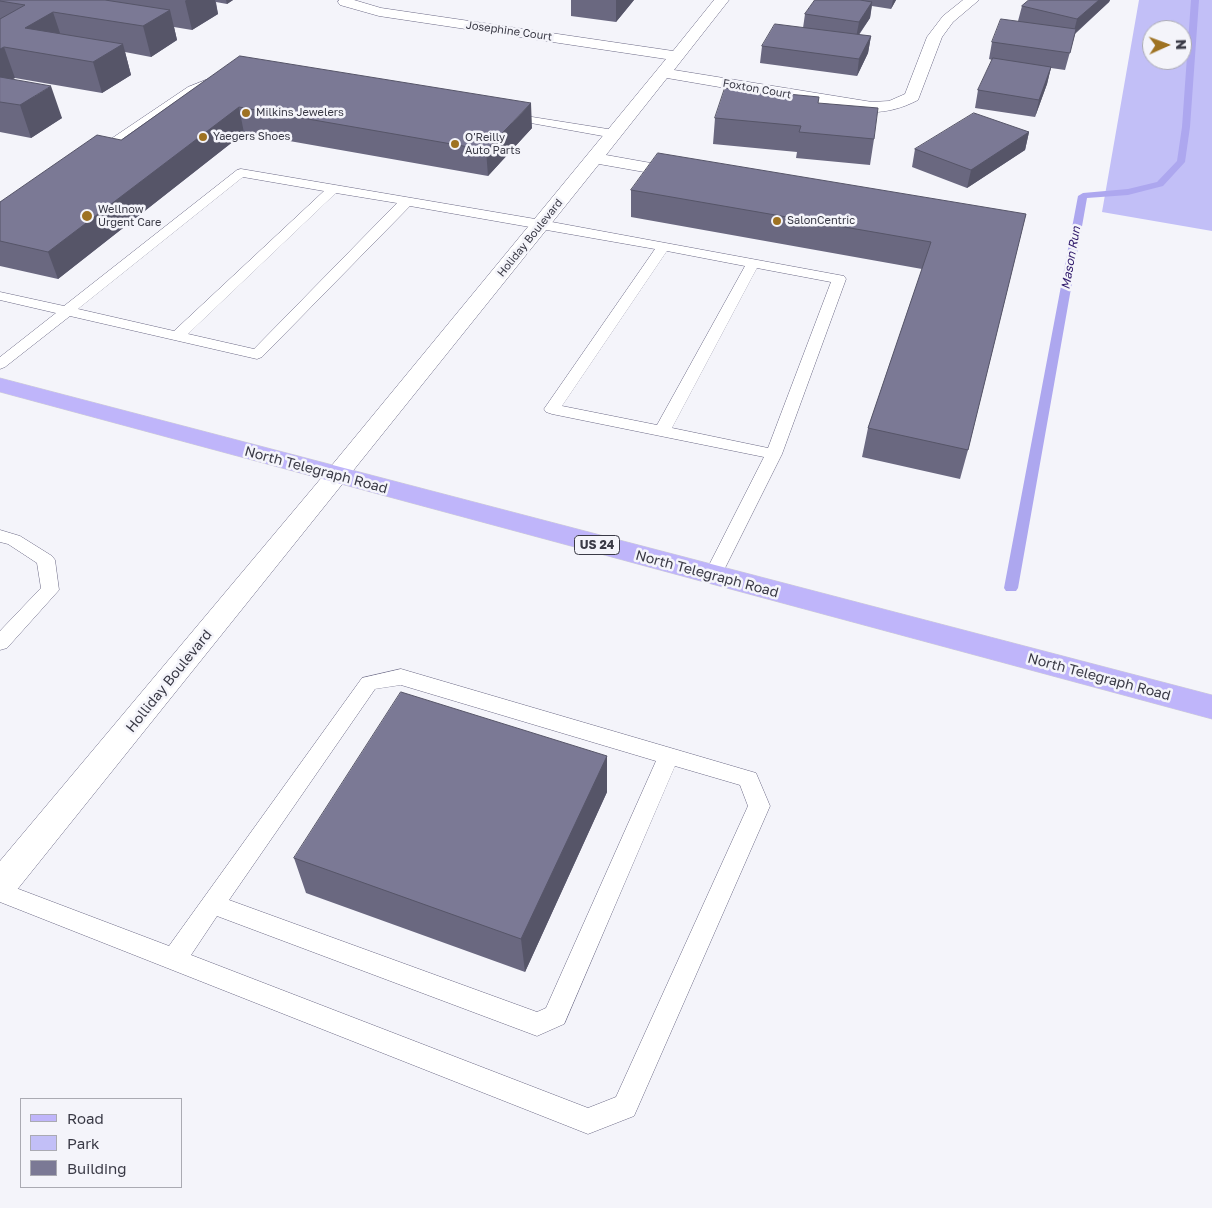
<!DOCTYPE html>
<html>
<head>
<meta charset="utf-8">
<style>
	body { margin:0 }
	#map { position:relative; width:1212px; height:1208px; overflow:hidden; background:#f4f4fa; font-family:"Golos Text",sans-serif }
	canvas { display:block }
	.legend { position:absolute; left:20px; top:1098px; width:162px; height:90px; box-sizing:border-box; background:#f4f4fa; border:1px solid #aaaab2; margin:0; padding:6px 9px; list-style:none; font-size:15px; color:#3a3a46 }
	.legend li { display:flex; align-items:center; gap:10px; height:25px }
	.legend b { width:25px; border:1px solid #aaaab2 }
	.north { position:absolute; left:1142px; top:20px; width:50px; height:50px; box-sizing:border-box; background:#f4f4fa; border:1px solid #aaaab2; border-radius:50%; rotate:88deg; font-size:14px; font-weight:700; line-height:20px; text-align:center; color:#3a3a46 }
	.north::after { content:''; display:block; margin:auto; width:18px; height:22px; background:#9e7222; clip-path:polygon(50% 0,100% 100%,50% 72%,0 100%) }
</style>
</head>
<body>
<div id="map">
<canvas width="1212" height="1208"></canvas>
<ul class="legend">
<li><b style="height:6px;background:#bfb5fa"></b>Road</li>
<li><b style="height:14px;background:#c2bff7"></b>Park</li>
<li><b style="height:14px;background:#7b7995"></b>Building</li>
</ul>
<div class="north">N</div>
</div>
<script>
const context = document.querySelector('canvas').getContext('2d');
context.lineJoin = 'round';
function fillPath(path, color) {
  context.fillStyle = color;
  context.fill(path, 'evenodd');
}
function stroke(path, color, width, dash) {
  context.strokeStyle = color;
  context.lineWidth = width;
  context.lineCap = dash ? 'butt' : 'round';
  context.setLineDash(dash || []);
  context.stroke(path);
}
function label(font, color, halo, rows, align = 'center') {
  context.font = font + ' "Golos Text",sans-serif';
  context.lineWidth = 5;
  context.setLineDash([]);
  context.textBaseline = 'middle';
  context.strokeStyle = halo;
  context.fillStyle = color;
  for (const [text, x, y, turn = 0] of rows) {
    context.save();
    context.translate(x, y);
    context.rotate((+turn || 0) * Math.PI / 180);
    context.textAlign = isNaN(turn) ? turn : align;
    if (halo) context.strokeText(text, 0, 0);
    context.fillText(text, 0, 0);
    context.restore();
  }
}
fillPath(new Path2D(`
	M1139 0H1212V231L1102 212ZM1152 30H1182V60H1152Z`), '#c2bff7');
fillPath(new Path2D(`
	M1191 0H1199L1190 127 1185 162 1163 186 1128 195 1087 198 1018 588 1016 591H1006L1004 588 1078 196 1083 193 1128 189 1157 182 1177 161 1182 127Z`), '#ada7ef');
const lane = new Path2D(`
	M221 74 225 75 226 77 225 79 196 91 100 156 96 157 90 153 188 87Z
	M507 113 614 130 620 134 614 138 503 118 501 116 503 114Z
	M241 169 541 220 844 276 846 279 782 454 719 580 713 581 707 580 704 575 764 457 552 414 546 412 544 409 655 249 410 206 262 357 257 359 70 316 5 367 0 369V357L56 313 0 300V292L64 306 237 170ZM243 177 324 191 174 331 78 309ZM336 193 397 203 254 349 188 334ZM667 251 745 266 657 425 562 406ZM757 268 831 282 768 448 672 428Z
	M0 530 20 536 52 556 55 560 59 590 7 648 0 650V631L41 588 37 563 8 544 0 542Z
	M401 669 756 773 770 806 634 1116 588 1134 0 902V882L169 946 362 678ZM401 685 656 761 546 1008 537 1012 229 900 375 689ZM675 766 740 785 748 806 616 1097 588 1108 191 955 217 916 537 1036 564 1024Z`);
const street = new Path2D(`
	M339 0H354L381 8 673 51 714 0H729L674 70 872 102 889 101 905 94 927 37 943 16 963 0H979L953 22 942 37 918 100C901 109 884 113 865 112L667 78 606 155 690 170 693 174 690 178 684 179 599 164 12 896 0 901V861L328 470 666 59 379 16 340 5 338 2Z`);
const primary = new Path2D(`
	M0 378 1212 695V719L0 392Z`);
stroke(lane, '#6c6a86', 1);
stroke(street, '#6c6a86', 1);
stroke(primary, '#d0d0d3', 1);
fillPath(lane, '#fff');
fillPath(street, '#fff');
fillPath(primary, '#bfb5fa');
fillPath(new Path2D(`
	M0 0H233L227 4 216 2 218 14 192 30 174 27 177 40 151 57 125 52 131 75 102 93 15 78 12 79 62 118 31 138 0 132Z
	M571 0H634L616 22 571 16Z
	M815 0H896L891 9 872 6 870 18 859 35 871 36 868 53 857 76 760 63 762 46 803 28 805 14Z
	M1029 0H1110L1109 2 1075 34 1065 70 1051 68 1047 84 1035 117 975 108 978 90 992 60 989 59 992 42 1018 21 1022 6Z
	M240 56 532 128 488 176 244 133 58 279 0 266V202L121 140Z
	M818 103 874 139 870 165 796 158 797 152 713 144 715 118Z
	M1029 132 1025 150 967 188 912 167 915 149Z
	M631 190 1026 214 968 450 960 479 862 457 868 428 922 269 631 217Z
	M607 756V792L525 972 306 893 294 858Z`), '#6a6880');
fillPath(new Path2D(`
	M186 0H215L218 14 192 30 185 1Z
	M226 0H233L227 4Z
	M616 0H634L616 22Z
	M893 0H896L891 9Z
	M1099 0H1110L1109 2 1073 35 1077 19Z
	M872 2 870 18 856 38 859 22Z
	M170 10 177 40 151 57 143 26Z
	M53 12 63 42 25 28Z
	M871 36 868 53 857 76 859 59Z
	M123 44 131 75 102 93 93 62Z
	M4 47 15 78 0 86V49Z
	M1051 67 1047 84 1035 117 1039 100Z
	M51 86 62 118 31 138 20 105Z
	M531 103 532 128 488 176 486 150Z
	M239 107 244 133 58 279 48 252Z
	M1029 132 1025 150 967 188 971 170Z
	M607 756V792L525 972 521 939Z`), '#565568');
const building = new Path2D(`
	M0 0H105L170 10 143 26 53 12 25 28 123 44 93 62 4 47 0 49V19L25 5 0 1Z
	M815 0H860L872 2 859 22 805 14Z
	M1029 0H1099L1077 19 1022 6Z
	M1001 19 1076 29 1070 53 992 42Z
	M775 24 871 36 859 59 762 46Z
	M240 56 531 103 486 150 239 107 48 252 0 241V202L97 135 121 140Z
	M993 58 1051 67 1039 100 978 90Z
	M0 77 51 86 20 105 0 102Z
	M725 88 819 97 818 103 878 108 874 139 799 132 801 126 715 118Z
	M974 113 1029 132 971 170 915 149Z
	M658 153 1026 214 968 450 868 428 931 242 631 190Z
	M401 692 607 756 521 939 294 858Z`);
fillPath(building, '#7b7995');
stroke(building, '#565568', 1);
for (const [x, y, r, color] of [
	[246,113,5,"#9e7222"],
	[203,137,5,"#9e7222"],
	[455,144,5,"#9e7222"],
	[87,216,6,"#9e7222"],
	[777,221,5,"#9e7222"]
]) {
  const dot = new Path2D();
  dot.arc(x, y, r, 0, 2 * Math.PI);
  context.fillStyle = color;
  context.fill(dot);
  stroke(dot, '#f4f4fa', 2);
}
label('11px', '#3a3a46', '#f4f4fa', [
	["Josephine Court",509,31,8],
	["Foxton Court",757,89,10],
	["Holiday Boulevard",530,238,-51]
]);
label('11px', '#3a3a46', '#f4f4fa', [
	["Milkins Jewelers",256,113],
	["Yaegers Shoes",213,137],
	["O'Reilly",465,138],
	["Auto Parts",465,151],
	["Wellnow",98,210],
	["Urgent Care",98,223],
	["SalonCentric",787,221]
], 'left');
label('italic 12px', '#2e186a', '#f4f4fa', [
	["Mason Run",1071,258,-80]
]);
for (const [x, y, w] of [
	[597,545,45]
]) {
  const box = new Path2D();
  box.roundRect(x - w / 2, y - 9.5, w, 19, 4);
  context.fillStyle = '#f4f4fa';
  context.fill(box);
  stroke(box, '#3a3a46', 1);
}
label('bold 12px', '#3a3a46', null, [
	["US 24",597,545]
]);
label('14px', '#3a3a46', '#f4f4fa', [
	["North Telegraph Road",316,470,15],
	["North Telegraph Road",707,574,15],
	["North Telegraph Road",1099,677,15],
	["Holliday Boulevard",169,681,-51]
]);
</script>
</body>
</html>
